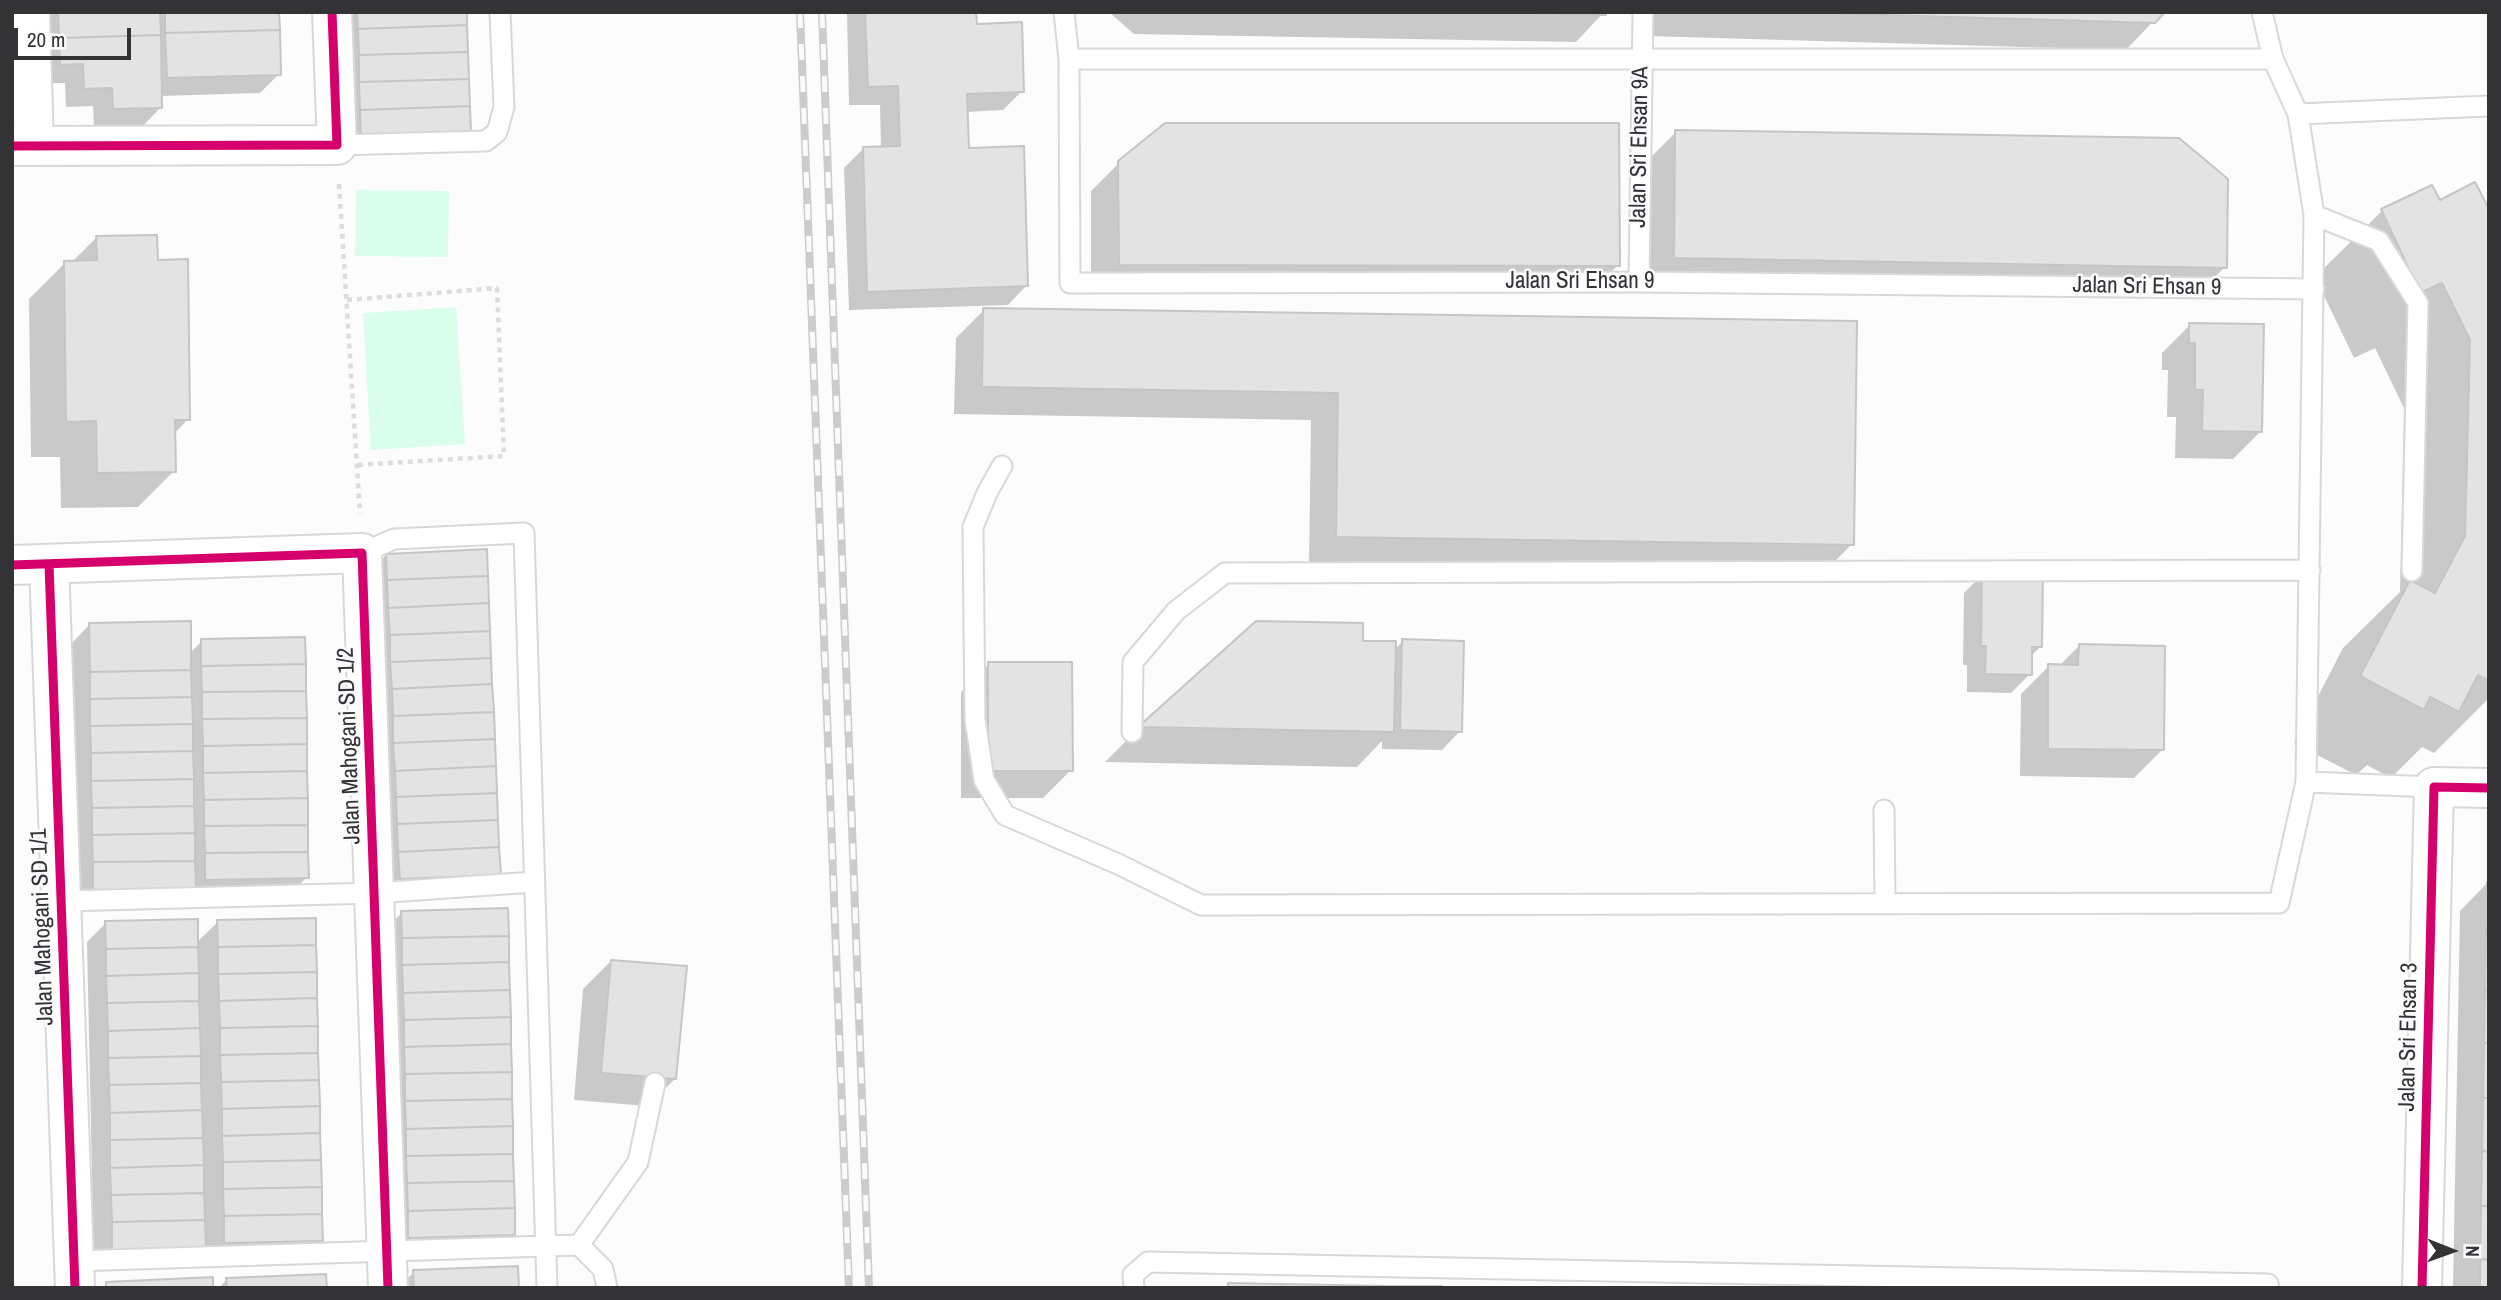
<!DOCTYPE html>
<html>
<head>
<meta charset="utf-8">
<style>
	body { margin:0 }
	#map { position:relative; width:2501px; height:1300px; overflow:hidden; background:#fcfcfd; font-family:"Archivo Narrow",sans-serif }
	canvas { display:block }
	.frame { position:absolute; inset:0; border:14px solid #333336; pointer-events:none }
	.north { position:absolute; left:2417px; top:1216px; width:70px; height:70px; -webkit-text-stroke:5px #fbfbfe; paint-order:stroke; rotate:91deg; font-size:19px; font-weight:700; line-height:28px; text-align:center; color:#333336 }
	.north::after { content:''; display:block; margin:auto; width:24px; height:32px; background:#333336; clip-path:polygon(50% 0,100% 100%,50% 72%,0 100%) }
	.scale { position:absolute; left:14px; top:28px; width:117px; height:32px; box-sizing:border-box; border:4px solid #333336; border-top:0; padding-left:9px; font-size:21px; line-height:24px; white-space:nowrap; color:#333336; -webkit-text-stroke:5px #fbfbfe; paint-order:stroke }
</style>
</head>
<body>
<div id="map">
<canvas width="2501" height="1300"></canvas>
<div class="frame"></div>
<div class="north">N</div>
<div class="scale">20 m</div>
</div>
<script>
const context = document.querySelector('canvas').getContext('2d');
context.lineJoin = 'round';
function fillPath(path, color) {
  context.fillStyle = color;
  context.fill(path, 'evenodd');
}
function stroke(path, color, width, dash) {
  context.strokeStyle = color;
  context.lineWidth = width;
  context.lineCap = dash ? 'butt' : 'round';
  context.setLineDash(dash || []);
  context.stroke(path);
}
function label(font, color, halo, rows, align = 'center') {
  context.font = font + ' "Archivo Narrow",sans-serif';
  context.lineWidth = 5;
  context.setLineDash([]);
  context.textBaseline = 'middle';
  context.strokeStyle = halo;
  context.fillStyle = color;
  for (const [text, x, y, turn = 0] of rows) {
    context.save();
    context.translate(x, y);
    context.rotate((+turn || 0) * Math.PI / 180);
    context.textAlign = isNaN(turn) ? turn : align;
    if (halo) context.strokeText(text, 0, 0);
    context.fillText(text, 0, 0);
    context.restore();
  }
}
fillPath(new Path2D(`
	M356 190 449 191 448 257 355 256Z
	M456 307 465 444 371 450 363 313Z`), '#d9feeb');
fillPath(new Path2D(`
	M40 12H277L279 74 260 93 160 96V108L142 127 94 128 93 106 66 107 65 83H42Z
	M339 12H465L450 152 343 155Z
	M847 12H975V25L1022 91 1003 110 966 112 967 150 1026 286 1008 305 849 310 844 168 863 149 881 148 880 105H849Z
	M1109 12H1604L1576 42 1134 34Z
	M1648 12H2162L2126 50 1647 36Z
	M1676 132 2225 267 2197 295 1647 286 1648 160Z
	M1120 162 1618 265 1590 293 1091 292V191Z
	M2439 202 2489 211V698L2434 753 2422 747 2391 778 2367 765 2356 775 2294 743 2343 648 2400 592 2404 408 2375 348 2354 358 2315 277 2382 211ZM2399 251H2402L2423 302Z
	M97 237 188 419 174 434V471L138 507 61 508 60 457H31L29 299 65 263H71Z
	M984 310 1855 322 1852 544 1824 572 1309 565 1311 420 954 414 956 338Z
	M2190 325 2261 431 2233 459 2175 458 2176 417H2167L2168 370H2162V353Z
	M386 555 499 874 381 897 368 574Z
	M1983 574 2040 647 2031 656 2030 674 2011 693 1967 692V665H1963L1964 593Z
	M1256 623 1394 650 1403 641 1460 731 1442 750 1382 749V741L1357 767 1105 762 1139 728Z
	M89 625 190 653 202 641 307 877 288 896 75 908 71 644Z
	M2079 646 2162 750 2134 778 2020 776 2021 694 2049 666H2059Z
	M989 664 1071 770 1043 798H961V692Z
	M2489 881V1288H2453L2460 911Z
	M402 913 513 1234 495 1253 390 1256 383 931Z
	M218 922 321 1240 302 1259 206 1261V1244L185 1265 94 1268 87 942 106 923 196 943Z
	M611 961 675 1079 647 1106 574 1100 583 989Z
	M414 1272 517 1288H398Z
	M227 1279 325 1288H219Z`), '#0003');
const building = new Path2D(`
	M58 12H160L161 35 59 38Z
	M165 12H279L280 30 165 33Z
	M357 12H467V25L358 29Z
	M865 12H976L977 24 1022 22 1024 92 967 94 969 148 1024 146 1028 286 867 292 863 147 900 146 898 86 868 87Z
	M1449 12H1606V15Z
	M1784 12H2165L2155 23Z
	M467 25 468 52 359 55 358 29Z
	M280 30 281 75 167 78 165 33Z
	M161 35 162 108 113 109 112 88 84 89 83 64 60 65 59 38Z
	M468 52 469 79 359 82V55Z
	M469 79 470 106 360 110 359 82Z
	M470 106 471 133 361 137 360 110Z
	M1165 123H1619L1620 266 1119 265 1118 161Z
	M1675 130 2179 138 2228 179 2227 268 1674 258Z
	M2475 182 2489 209V681L2478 675 2459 712 2430 697 2424 710 2360 676 2410 580 2435 593 2465 536 2470 340 2442 283 2420 293 2381 209 2432 185 2440 200Z
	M157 235 158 260 188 259 190 420H175L176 472 97 473 96 421 66 422 64 261 97 260 96 236Z
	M983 308 1857 321 1854 545 1336 537 1338 393 982 387Z
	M2189 323 2264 324 2262 432 2202 431 2203 390H2195V343H2189Z
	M487 549 488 576 387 580 386 554Z
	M1982 572 2043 573 2042 647H2032V675L1985 674 1986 646H1981Z
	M488 576 489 603 388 608 387 580Z
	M489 603 490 631 390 635 388 608Z
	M191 621V670L90 672 89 623Z
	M1256 621 1363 623V641H1396L1394 732 1138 727Z
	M490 631 491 658 390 662V635Z
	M305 637 306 664 201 666V639Z
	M1402 639 1464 641 1462 732 1400 730Z
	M2079 644 2165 646 2164 750 2048 749V664L2078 665Z
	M491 658 492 684 392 689 390 662Z
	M988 662H1072L1073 771H988Z
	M306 664V691L202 692 201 666Z
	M191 670 192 697 90 699V672Z
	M492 684 494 712 393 716 392 689Z
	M306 691 307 718 202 719V692Z
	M192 697 193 724 90 726V699Z
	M494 712 495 739 393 743V716Z
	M307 718V744L203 746 202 719Z
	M193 724V751L91 753 90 726Z
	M495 739 496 766 395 771 393 743Z
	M307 744V771L203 773V746Z
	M193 751 194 779 91 781V753Z
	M496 766 497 793 396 797 395 771Z
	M307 771 308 798 204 800 203 773Z
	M194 779V806L92 808 91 781Z
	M497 793 498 820 397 824 396 797Z
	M308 798V825L204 826V800Z
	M194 806 195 833 92 835V808Z
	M498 820 499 847 398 852 397 824Z
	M308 825V852L205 853 204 826Z
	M195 833V861L93 862 92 835Z
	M499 847 501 875 400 879 398 852Z
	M308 852 309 878 205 880V853Z
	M195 861 196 888 93 890V862Z
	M2489 880V936H2486L2487 882Z
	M508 908 509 936 402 938 401 911Z
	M316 918V945L218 947 217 920Z
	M198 919V947L106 949 105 921Z
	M509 936V962L402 965V938Z
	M2486 936H2489V990H2485Z
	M316 945 317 972 218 974V947Z
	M198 947 199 973 106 976V949Z
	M611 960 687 966 676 1079 601 1073Z
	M509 962 510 990 403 993 402 965Z
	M317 972V998L219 1001 218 974Z
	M199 973V1001L107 1003 106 976Z
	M510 990 511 1017 404 1020 403 993Z
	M2485 990H2489V1043H2484Z
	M317 998 318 1026 220 1028 219 1001Z
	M199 1001 200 1028 108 1031 107 1003Z
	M511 1017V1044L404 1047V1020Z
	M318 1026V1053L220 1055V1028Z
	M200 1028 201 1056 108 1058V1031Z
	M2484 1043H2489V1098H2483Z
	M511 1044 512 1072 405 1074 404 1047Z
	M318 1053 319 1080 221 1082 220 1055Z
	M201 1056V1083L109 1085 108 1058Z
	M512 1072V1099L405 1101V1074Z
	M319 1080 320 1106 222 1109 221 1082Z
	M201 1083 202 1110 110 1113 109 1085Z
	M2483 1098H2489V1152L2482 1151Z
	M512 1099 513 1126 406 1129 405 1101Z
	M320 1106V1133L222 1136V1109Z
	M202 1110 203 1138 110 1140V1113Z
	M513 1126V1154L406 1156V1129Z
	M320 1133 321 1160 223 1162 222 1136Z
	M203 1138 204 1165 110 1168V1140Z
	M2482 1151 2489 1152V1206H2481Z
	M513 1154 514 1181 407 1183 406 1156Z
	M321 1160 322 1187 223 1189V1162Z
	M204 1165V1193L111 1195 110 1168Z
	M514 1181 515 1208 408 1211 407 1183Z
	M322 1187V1214L224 1216 223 1189Z
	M204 1193 205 1220 112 1222 111 1195Z
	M2481 1206H2489V1260L2480 1259Z
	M515 1208V1235L408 1238V1211Z
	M322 1214 323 1241 224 1243V1216Z
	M205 1220 206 1247 112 1250V1222Z
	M2480 1259 2489 1260V1288H2480Z
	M518 1266 519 1288H414L413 1270Z
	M326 1274 327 1288H227L226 1278Z
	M213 1277V1288H106V1282Z
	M1228 1283 1282 1284V1288H1228Z
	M1282 1284 1335 1285V1288H1282Z
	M1335 1285 1389 1286V1288H1335Z
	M1389 1286H1442V1288H1389Z`);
fillPath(building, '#e3e3e4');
stroke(building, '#c5c5c7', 2);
const service = new Path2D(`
	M1064 12 1069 59H2273
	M1069 59 1070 283 1639 282 2314 289
	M2298 114 2489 106
	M337 145 486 141 497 132 504 107 500 12
	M2314 215 2379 241 2418 303 2412 571
	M1639 282 1643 12
	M1002 466 987 493 973 527 975 719 984 780 1005 815 1118 864 1201 905 2279 903 2306 782 2314 215 2298 114 2273 59 2262 12
	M362 553 394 539 524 533 547 1288
	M1132 732 1133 662 1176 611 1225 573 2310 570
	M2306 782 2434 787
	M1884 810 1885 903
	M61 901 374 893 534 882
	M579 1245 638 1162 655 1083
	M74 1261 579 1245 603 1269 607 1288
	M1134 1288 1133 1275 1148 1262 2268 1284 2269 1288`);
const minor = new Path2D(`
	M30 12 34 146
	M12 146 337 145 332 12
	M49 564 75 1288
	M12 565 362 553 388 1288
	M2422 1288 2434 787 2489 788`);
stroke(service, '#d8d8d9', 23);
stroke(minor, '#d8d8d9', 42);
stroke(new Path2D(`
	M339 184 360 514
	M347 300 497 288 504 456 357 465`), '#ddddde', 4.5, [5, 5]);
stroke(service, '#fff', 19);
stroke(minor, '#fff', 38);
const rail = new Path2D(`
	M800 12 849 1288
	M822 12 869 1288`);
stroke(rail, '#cccccd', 8);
stroke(rail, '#fbfbfe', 5, [16]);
stroke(new Path2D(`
	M12 146 337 145 332 12
	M49 564 75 1288
	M12 565 362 553 388 1288
	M2422 1288 2434 787 2489 788`), '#d6006c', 9);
label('23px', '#333336', '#fbfbfe', [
	["Jalan Sri Ehsan 9A",1640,147,-89],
	["Jalan Sri Ehsan 9",1580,282],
	["Jalan Sri Ehsan 9",2147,287,1],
	["Jalan Mahogani SD 1/2",350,746,-92],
	["Jalan Mahogani SD 1/1",43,927,-92],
	["Jalan Sri Ehsan 3",2409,1037,-89]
]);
</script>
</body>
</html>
